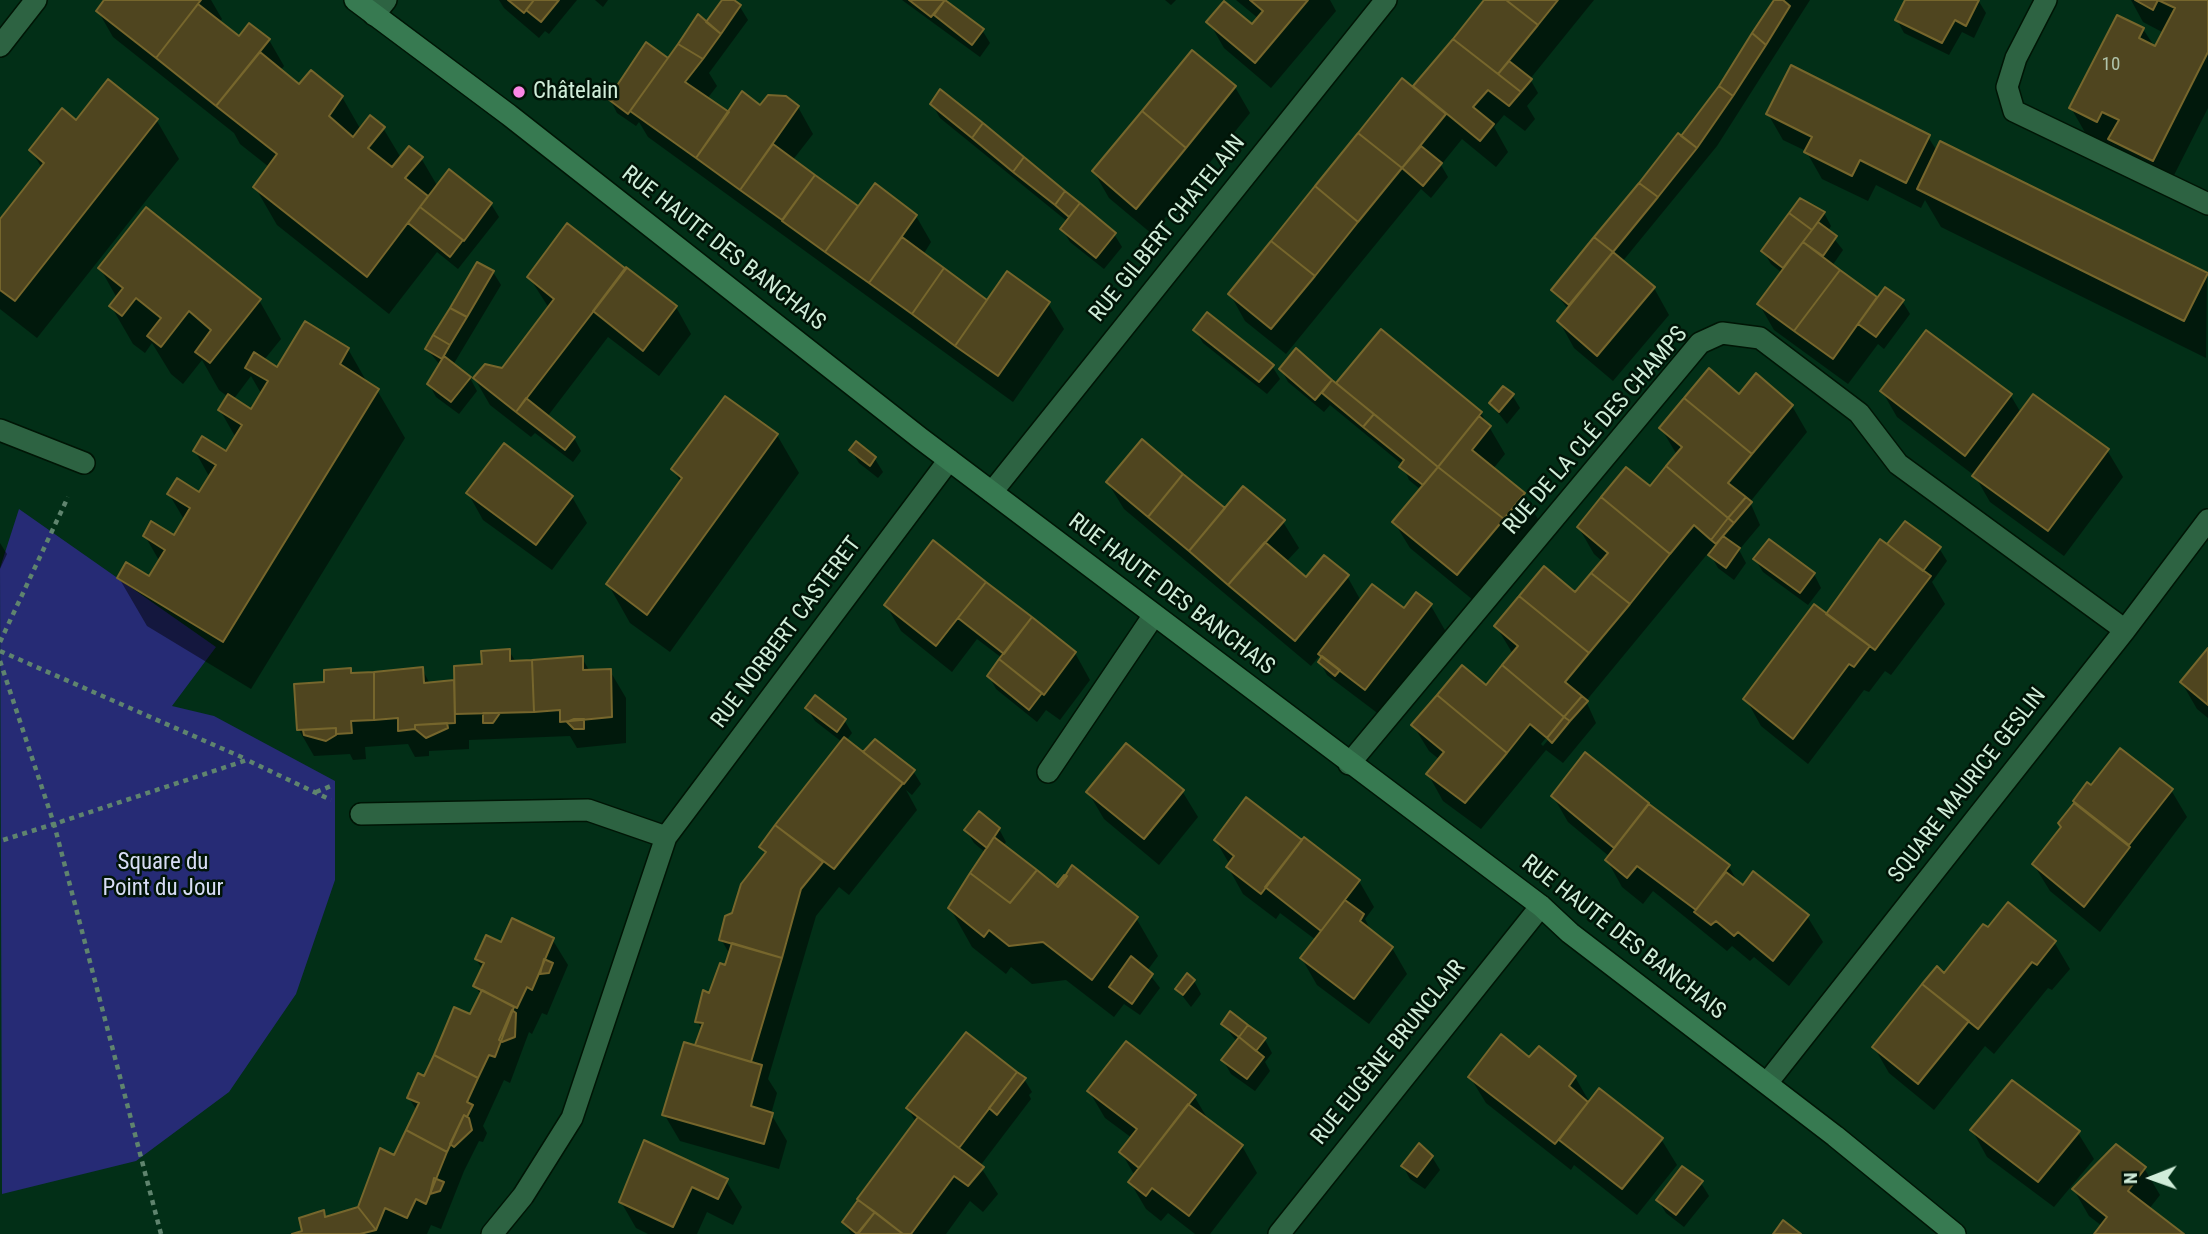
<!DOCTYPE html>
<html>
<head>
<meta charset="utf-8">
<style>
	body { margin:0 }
	#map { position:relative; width:2208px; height:1234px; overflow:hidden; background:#022f17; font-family:"Roboto Condensed",sans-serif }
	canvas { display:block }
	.north { position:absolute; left:2117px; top:1143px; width:70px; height:70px; -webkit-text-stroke:5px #011407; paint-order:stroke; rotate:269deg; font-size:19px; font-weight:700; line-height:28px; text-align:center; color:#d0edd9 }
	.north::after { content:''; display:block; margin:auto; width:24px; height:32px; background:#d0edd9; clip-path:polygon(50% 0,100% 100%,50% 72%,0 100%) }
</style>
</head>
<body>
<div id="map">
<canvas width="2208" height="1234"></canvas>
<div class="north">N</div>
</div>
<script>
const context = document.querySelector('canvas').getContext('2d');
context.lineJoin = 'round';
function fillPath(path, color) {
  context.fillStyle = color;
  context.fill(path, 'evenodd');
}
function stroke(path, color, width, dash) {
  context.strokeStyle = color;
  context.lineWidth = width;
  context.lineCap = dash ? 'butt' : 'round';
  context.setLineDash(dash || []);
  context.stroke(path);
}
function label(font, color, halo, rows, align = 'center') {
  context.font = font + ' "Roboto Condensed",sans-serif';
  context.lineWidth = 5;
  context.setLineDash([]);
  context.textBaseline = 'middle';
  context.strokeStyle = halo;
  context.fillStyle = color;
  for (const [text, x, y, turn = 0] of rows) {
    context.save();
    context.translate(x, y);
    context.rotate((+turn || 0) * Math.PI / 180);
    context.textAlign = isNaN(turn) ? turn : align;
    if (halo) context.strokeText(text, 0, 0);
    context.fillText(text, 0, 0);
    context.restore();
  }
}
fillPath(new Path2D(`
	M19 509 216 647 172 706 214 716 335 781V880L296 994 229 1092 136 1161 2 1194 0 568Z`), '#262b75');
fillPath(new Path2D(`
	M107 0H211L222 19 219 23 239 39 269 40 284 66 280 71 300 87 342 97 361 130 383 128 401 158H421L438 187 450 172 491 204 499 217 458 269 437 252 389 314 277 225 255 187 269 167 240 144 234 133 113 37 98 11Z
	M499 0H577L549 34 545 31 539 38 504 8Z
	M595 0H608L603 7Z
	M724 0H731L740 7 748 20 709 73 717 86 707 99 727 114 761 107H798L813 134 792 161 858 209 916 216 931 242 923 255 988 302 1048 303 1064 329 1013 402 648 137 639 122 636 126 617 113 610 99 668 61 707 24Z
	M902 0H945L982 30 990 43 980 57Z
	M1165 0H1176L1171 5Z
	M1236 0H1330L1336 11 1271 88 1224 48 1209 22 1253 27 1259 19Z
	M1486 0H1594L1530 79 1538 93 1527 106 1535 119 1525 131 1504 115 1494 127 1508 152 1496 167 1462 139 1441 165 1448 177 1431 198 1421 189 1286 354 1245 321 1230 294 1413 88Z
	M1776 0H1810L1717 146 1622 262 1654 288 1669 315 1613 381 1574 348 1559 321 1568 309 1553 290 1682 138 1720 87Z
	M1906 0H1978L1986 13 1974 38 1962 32 1949 55 1904 33 1897 20Z
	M2131 0H2208V108L2168 187 2126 165 2114 145 2112 147 2086 134 2071 108 2143 29 2156 49 2164 33 2143 22Z
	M109 82 157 121 179 159 37 338 0 309V222L42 168 31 150 77 122Z
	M1235 87 1250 113 1152 234 1109 198 1094 172Z
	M941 92 1114 234 1122 247 1104 269 1070 242 1062 229 1068 222 940 118 932 104Z
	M1768 114 1928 137 1937 151 2207 274 2206 358 1941 227 1925 200 1921 208 1876 185 1868 201 1822 179 1806 151 1783 140Z
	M1824 213 1831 226 1828 231 1843 250 1832 266 1877 301H1902L1910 314 1884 349 1878 344 1848 384 1774 330 1759 304 1782 273 1771 264 1763 251Z
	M100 268 259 300 281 339 264 360 278 369 348 349 368 384 377 390 405 438 251 689 147 626 119 578 150 579 160 562 145 536 174 537 185 521 169 494H200L210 478 195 451 226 453 236 438 220 410 228 397 219 390 202 360 183 384 171 374 152 343 145 353 133 344 111 306 117 298ZM251 376 262 395 252 412 233 400Z
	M493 272 501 285 453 365 470 378 477 391 459 414 436 397 429 384 440 365 427 349Z
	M529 277 676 307 691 334 659 376 608 337 547 417 574 438 581 451 573 462 535 433 531 437 490 405 475 379 503 370 549 308Z
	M1195 330 1272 366 1280 379 1267 394 1203 343Z
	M1381 332 1481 413 1505 454 1493 469 1524 495 1539 521 1473 600 1410 548 1394 522 1421 490 1409 480 1403 465 1330 405 1324 412 1288 382 1281 369 1296 350 1337 384Z
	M1882 391 2011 396 2021 413 2107 450 2123 477 2064 556 1990 502 1975 476 1897 417Z
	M1512 395 1520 408 1507 424 1491 404Z
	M1739 397 1792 406 1807 432 1750 502 1760 525 1739 550 1746 563 1734 580 1718 568 1709 552 1586 701 1596 723 1563 763 1546 750 1481 829 1443 801 1428 774 1440 760 1429 751 1413 725 1486 688 1513 654 1496 626 1575 594 1603 562 1594 554 1579 528 1650 489 1677 455 1661 428ZM1577 699 1579 702 1543 746 1541 744Z
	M777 435 799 473 670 652 630 623 608 584 681 483 673 469Z
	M856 444 875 459 883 472 878 478 859 463 851 450Z
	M1108 483 1283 522 1299 548 1286 562 1306 579 1347 576 1361 601 1405 610 1431 606 1446 632 1380 715 1327 675 1320 662 1323 658 1321 654 1311 666 1124 509Z
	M468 493 572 497 587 523 552 570 483 520Z
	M933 542 1075 653 1090 680 1060 720 1046 710 1037 722 996 689 989 676 1002 658 977 639 952 672 901 631 886 605Z
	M0 543 7 554 0 569Z
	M1939 548 1947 561 1932 582 1945 604 1891 675 1885 671 1869 692 1864 690 1808 764 1761 726 1746 699 1827 616Z
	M1755 559 1814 574 1821 588 1808 605 1763 572Z
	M509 651 516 662 582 658 590 672 610 671 626 698V743L577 748 570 736 469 740V749L429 751V756L415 757 408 744 365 747 366 759 353 760 350 754 314 756 299 730 326 684 350 670 352 674 422 669 430 684 456 682Z
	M2208 651V718L2197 709 2182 683Z
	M807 708 844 720 852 733 846 741 868 758 913 771 921 784 912 795 906 790 917 810 849 895 839 887 816 916 768 1079 777 1093 771 1114 787 1141 779 1169 680 1141 664 1114 696 1047 702 1030 697 1021 727 967 730 955 721 939 766 855 761 847 842 742 815 721Z
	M1585 754 1729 867 1739 884 1807 916 1823 942 1789 986 1754 957 1750 961 1732 946 1727 951 1653 891 1643 904 1622 887 1607 860 1610 857 1568 822 1553 796Z
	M2171 790 2187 817 2100 932 2050 891 2034 865 2063 828 2060 824 2074 802Z
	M1182 791 1198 817 1159 865 1104 819 1088 792Z
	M1247 800 1359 881 1374 907 1365 919 1372 933 1392 948 1407 974 1369 1024 1317 985 1302 959 1316 940 1280 913 1276 919 1243 894 1228 867 1230 865 1216 841Z
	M999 829 1006 842 1003 846 1063 893 1136 918 1158 956 1147 971 1160 988 1140 1015 1124 1004 1114 1017 1066 980 1032 984 1011 967 1006 974 972 947 950 908 986 853 974 843 966 830Z
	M552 939 568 965 547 1015 542 1013 532 1034 529 1032 510 1083 504 1080 483 1126 487 1133 483 1142 479 1141 464 1171 441 1229 431 1225 427 1234H298L304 1232 323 1213 326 1218 359 1208 395 1158 417 1111 409 1098 471 1016 481 995 475 986 483 970 476 959 502 944Z
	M2054 942 2070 969 2052 990 2048 988 1994 1054 1985 1046 1934 1110 1889 1073 1874 1047 1944 975Z
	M1194 981 1201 994 1191 1007 1177 989Z
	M1223 1024 1265 1040 1272 1053 1265 1062 1270 1071 1255 1091 1231 1074 1223 1060 1237 1042Z
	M1529 1059 1575 1077 1590 1103 1661 1139 1677 1165 1637 1215 1574 1165 1571 1170 1486 1103 1470 1077Z
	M1024 1079 1032 1092 1029 1095 1031 1099 980 1166 998 1194 983 1212 970 1201 946 1234H851L844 1222 916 1123 908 1108Z
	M1089 1091 1194 1096 1209 1121 1242 1146 1257 1173 1210 1234H1195L1168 1213 1161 1221 1146 1209 1130 1182 1135 1176 1121 1152 1132 1138 1105 1118Z
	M1972 1130 2078 1133 2094 1159 2054 1207 1987 1157Z
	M645 1143 726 1181 742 1207 733 1225 707 1212 697 1234H648L636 1228 621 1202Z
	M1419 1146 1432 1157 1440 1170 1425 1189 1410 1179 1403 1166Z
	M2144 1168 2160 1195 2149 1209 2181 1234H2096L2102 1226 2089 1216 2074 1190Z
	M1701 1183 1709 1196 1684 1227 1666 1213 1658 1200Z`), '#0007');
const building = new Path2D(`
	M104 0H201L156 58 96 11Z
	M508 0H534L524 13Z
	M534 0H559L541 22 526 10Z
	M722 0H734L741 5 721 34 706 22Z
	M909 0H945L931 17Z
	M945 0 984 29 972 45 934 15Z
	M1250 0H1308L1255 63 1206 22 1224 1 1252 24 1263 11Z
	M1484 0H1506L1538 25 1498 74 1453 39Z
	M1506 0H1558L1538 25Z
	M1774 0H1783L1790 6 1766 45 1752 33Z
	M1905 0H1979L1966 26 1955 20 1942 43 1895 20Z
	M2135 0H2208V52L2153 161 2108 139 2119 120 2102 112 2097 122 2069 108 2117 15 2144 28 2139 38 2155 46 2175 8 2158 0 2153 10Z
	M198 4 239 36 249 23 270 39 216 106 156 58Z
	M698 14 721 34 703 59 678 44Z
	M1752 33 1766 45 1733 96 1719 86Z
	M1453 39 1521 92 1509 106 1488 90 1473 107 1494 124 1480 141 1413 86Z
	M646 42 668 58 628 114 608 99Z
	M678 44 703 59 685 82 729 112 696 158 630 111Z
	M1192 50 1236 86 1186 148 1142 111Z
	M260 52 299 84 311 70 343 96 329 116 353 137 370 115 385 127 368 148 392 167 409 146 423 157 405 178 428 196 367 277 253 187 277 154 216 106Z
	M1509 61 1532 79 1521 92 1498 74Z
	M1791 65 1930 135 1906 183 1860 160 1852 176 1804 152 1812 137 1766 114Z
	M1402 78 1446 114 1402 168 1358 133Z
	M108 79 158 119 15 301 0 290V219L44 163 29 150 62 108 76 120Z
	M1719 86 1733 96 1697 148 1681 136Z
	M940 89 983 123 972 138 930 104Z
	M742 91 760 105 768 95 786 96 799 106 740 190 696 158Z
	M1142 111 1186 148 1136 209 1092 171Z
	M983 123 1024 157 1013 172 972 138Z
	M1358 133 1402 168 1358 222 1315 186Z
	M1678 133 1697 148 1658 197 1639 183Z
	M1940 141 2208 273 2184 321 1917 189Z
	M773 144 815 175 782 220 740 190Z
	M1421 146 1442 163 1423 186 1402 168Z
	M1024 157 1065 191 1055 205 1013 172Z
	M449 169 492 203 464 241 420 207Z
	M815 175 858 206 825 252 782 221Z
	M875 183 917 215 869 283 825 252Z
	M1639 183 1658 197 1613 252 1594 237Z
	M1315 186 1358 222 1315 276 1271 241Z
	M1065 191 1080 203 1069 217 1055 205Z
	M1800 198 1825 212 1812 230 1789 213Z
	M1080 203 1116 233 1096 258 1060 229Z
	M146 207 261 299 210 363 195 352 211 330 189 311 161 347 147 336 161 318 136 298 122 316 109 306 123 288 98 268Z
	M420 207 463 240 450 257 408 223Z
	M1789 213 1812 230 1783 268 1761 251Z
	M1818 222 1837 236 1823 256 1803 242Z
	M567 223 626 269 516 412 473 378 485 364 502 368 554 299 527 277Z
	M902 237 944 268 912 314 869 283Z
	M1594 237 1613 252 1569 305 1551 290Z
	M1271 241 1315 276 1271 329 1228 294Z
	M1803 242 1840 270 1794 331 1757 304Z
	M1613 252 1655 287 1597 356 1557 321Z
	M477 262 494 271 467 317 450 308Z
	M626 267 677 306 643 351 593 311Z
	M944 268 987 300 955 346 912 314Z
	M1840 270 1877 297 1833 359 1794 331Z
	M1007 271 1050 302 998 376 955 346Z
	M1885 287 1904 300 1876 337 1858 324Z
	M450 308 467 317 450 345 433 335Z
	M1207 312 1274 365 1259 382 1193 330Z
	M305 321 349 348 340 364 379 389 223 642 117 578 126 562 149 576 165 550 143 536 151 521 174 535 190 508 167 494 177 478 199 492 216 465 193 451 202 436 226 451 242 425 218 410 228 394 251 409 268 381 245 368 254 352 277 367Z
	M1381 329 1482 412 1438 467 1336 383Z
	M1926 330 2012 394 1965 456 1880 391Z
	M433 335 450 345 442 359 425 349Z
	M1296 348 1332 380 1315 400 1279 369Z
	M444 356 471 377 451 402 427 384Z
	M1709 368 1739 394 1756 373 1793 405 1752 454 1684 398Z
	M1332 380 1374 414 1363 427 1322 393Z
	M1503 386 1514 394 1499 412 1489 403Z
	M2033 394 2109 449 2048 531 1972 476Z
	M725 396 778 434 647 615 606 584 682 478 671 469Z
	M526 398 575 437 565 450 516 412Z
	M1684 398 1752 454 1728 483 1746 497 1728 518 1666 466 1682 447 1659 428Z
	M1374 414 1438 467 1423 485 1399 467 1404 460 1363 427Z
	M1479 416 1491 426 1472 450 1525 493 1504 519 1438 467Z
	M1142 439 1183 474 1148 517 1106 482Z
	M856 441 876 457 870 466 849 450Z
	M504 443 573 496 536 545 466 493Z
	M1666 466 1728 518 1711 540 1694 525 1670 554 1601 497 1626 467 1650 486Z
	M1438 467 1504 519 1457 575 1392 522Z
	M1183 474 1225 508 1189 551 1148 517Z
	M1243 486 1285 520 1228 585 1189 551Z
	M1601 497 1670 554 1630 604 1591 573 1608 553 1577 527Z
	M1746 497 1752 502 1734 523 1728 518Z
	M1728 518 1734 523 1716 544 1711 540Z
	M1905 521 1941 547 1923 571 1887 544Z
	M1723 536 1740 548 1726 568 1708 555Z
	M1769 539 1815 573 1800 593 1753 559Z
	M1880 539 1931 576 1875 650 1826 614Z
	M933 540 986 582 936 646 884 605Z
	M1265 542 1306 577 1324 555 1349 575 1295 641 1228 585Z
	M1544 566 1575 592 1591 573 1630 604 1589 653 1519 596Z
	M986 582 1032 617 1004 654 958 618Z
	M1372 584 1404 608 1416 592 1432 604 1365 690 1318 654Z
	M1519 596 1589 653 1565 682 1582 696 1564 717 1502 665 1518 646 1494 626Z
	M1814 604 1870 646 1854 667 1849 664 1793 739 1743 699Z
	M1032 617 1076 652 1044 695 999 659Z
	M2208 648V705L2180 682Z
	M510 649V661L532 660 534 712 455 714 454 666 482 664 481 651Z
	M583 656V670L611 669 612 717 560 722V710L534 712 532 660Z
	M1322 656 1340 670 1335 676 1318 662Z
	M999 659 1042 693 1029 710 987 676Z
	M1462 665 1486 685 1502 665 1564 717 1547 738 1530 724 1507 753 1437 695Z
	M423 667 424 683 454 680 455 723 415 725V729L398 731V718L374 720V672Z
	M351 668V673L374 672V720L351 721 352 733 336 734V728L297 730 294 684 324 682V670Z
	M815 695 846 719 837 732 805 708Z
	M1437 695 1507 753 1465 803 1426 774 1444 752 1411 725Z
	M1582 696 1588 701 1570 721 1564 717Z
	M483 713H500L493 723H483Z
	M1564 717 1570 721 1552 743 1547 738Z
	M574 719H584V729H574L567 722Z
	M447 723 448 728 426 738 415 729V725Z
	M336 728V735L326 741 304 735 303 730Z
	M844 737 903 783 834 869 775 825Z
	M875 739 915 770 904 784 863 752Z
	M1126 743 1184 790 1144 839 1086 792Z
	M2120 748 2173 789 2129 845 2073 801 2087 782 2091 785Z
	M1585 752 1649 803 1614 848 1551 796Z
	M1246 797 1302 840 1261 894 1226 867 1234 856 1214 840Z
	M2074 803 2130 847 2084 907 2032 864 2061 827 2058 823Z
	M1649 804 1730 865 1696 910 1637 866 1627 878 1605 860Z
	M979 811 1000 828 987 848 964 830Z
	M775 825 823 862 801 889 782 958 719 940 725 916 732 913 741 884 766 852 759 847Z
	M994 837 1037 870 1010 903 970 873Z
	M1304 837 1360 880 1321 931 1265 887Z
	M1072 865 1138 917 1092 980 1043 942 1009 946 989 930 984 937 948 908 970 873 1010 903 1037 870 1058 887Z
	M1753 871 1809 915 1773 961 1738 932 1734 936 1716 921 1711 925 1694 912 1726 872 1743 885Z
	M1064 875 1067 876 1058 887 1056 885Z
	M1345 900 1364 914 1360 921 1393 947 1354 999 1300 958Z
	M2008 902 2056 941 2037 965 2032 962 1978 1029 1922 984 1937 966 1944 973 1983 924 1988 927Z
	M512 918 554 938 532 990 527 987 517 1008 473 986 484 963 475 959 486 935 501 942Z
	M732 943 782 958 751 1062 695 1045 703 1023 695 1022 703 990 709 993 720 963 725 965Z
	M1131 956 1153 974 1132 1004 1109 987Z
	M544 959 553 963 549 973 540 974Z
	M1187 973 1195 980 1183 995 1175 989Z
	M1922 984 1969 1021 1918 1084 1872 1047Z
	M482 990 514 1007 495 1057 489 1055 478 1078 434 1055 454 1007 470 1014Z
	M512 1010 516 1013 515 1037 502 1042 499 1040Z
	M1230 1011 1248 1025 1239 1037 1221 1024Z
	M1248 1025 1266 1038 1256 1051 1239 1037Z
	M966 1032 1017 1072 959 1148 906 1108Z
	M1501 1034 1529 1057 1539 1046 1576 1076 1569 1086 1588 1102 1555 1144 1468 1077Z
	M1239 1037 1264 1057 1247 1079 1221 1060Z
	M1126 1041 1196 1095 1139 1168 1119 1152 1137 1129 1087 1091Z
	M684 1042 762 1065 751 1106 773 1113 764 1144 662 1115Z
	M434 1055 478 1078 467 1102 473 1105 467 1117 464 1115 447 1152 406 1130 419 1103 407 1098 418 1073 424 1076Z
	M1017 1072 1026 1078 997 1115 989 1108Z
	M2012 1080 2080 1131 2038 1182 1970 1130Z
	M1599 1088 1663 1138 1622 1189 1559 1140Z
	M1188 1104 1243 1145 1189 1216 1152 1188 1146 1196 1128 1182Z
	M464 1115 469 1118 472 1130 454 1147 450 1144Z
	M918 1117 984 1167 968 1186 954 1176 911 1234H903L857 1199Z
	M406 1130 447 1152 426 1204 416 1199 407 1218 385 1208 376 1230 358 1207 380 1148 394 1155Z
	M644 1140 728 1179 718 1199 692 1187 673 1227 619 1202Z
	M1419 1143 1433 1156 1417 1177 1401 1166Z
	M2116 1144 2146 1167 2128 1191 2184 1234H2094L2107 1217 2072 1189Z
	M1682 1166 1703 1181 1676 1215 1656 1200Z
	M434 1178 444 1182 440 1191 430 1194Z
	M858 1200 875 1212 857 1234 842 1222Z
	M358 1207 376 1230 360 1234H292L302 1231 299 1218 324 1210 325 1217Z
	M875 1212 903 1234H858Z
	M1783 1220 1801 1234H1773Z`);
fillPath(building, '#4f451f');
stroke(building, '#76662c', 2);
const lane = new Path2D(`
	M1048 772 1154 615`);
const street = new Path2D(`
	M2046 0 2016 58 2007 87 2014 111 2208 204
	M374 15 386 0
	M0 46 36 0
	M0 430 84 463
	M992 492 1386 0
	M1349 764 1700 343 1722 333 1760 338 1859 413 1898 464 2125 630
	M361 814 588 810 666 837
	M1767 1083 2125 630 2208 520
	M492 1234 523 1196 572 1118 666 837 949 460
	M1279 1234 1541 906`);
const secondary = new Path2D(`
	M355 0 509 115 920 438 1541 906 1570 933 1835 1136 1955 1234`);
stroke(lane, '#001505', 24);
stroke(street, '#001505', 24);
stroke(secondary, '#001505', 24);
stroke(new Path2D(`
	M0 642 68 497
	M0 651 246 759
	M0 661 54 824 0 841
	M316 792 331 786
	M161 1234 54 824 247 760 331 800`), '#5f846e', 4.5, [5, 5]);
stroke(lane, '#2d6342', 21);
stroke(street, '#2d6342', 21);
stroke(secondary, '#377a51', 21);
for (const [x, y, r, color] of [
	[519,92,7,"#fb87e5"]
]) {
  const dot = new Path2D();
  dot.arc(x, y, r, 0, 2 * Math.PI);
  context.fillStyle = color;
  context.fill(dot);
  stroke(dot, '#011407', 2.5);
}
label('19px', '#b0c3aa', null, [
	["10",2111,65]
]);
label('23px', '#d0edd9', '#011407', [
	["Châtelain",533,92]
], 'left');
label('23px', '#d0edd9', '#011407', [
	["RUE GILBERT CHATELAIN",1168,229,-51],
	["RUE HAUTE DES BANCHAIS",723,249,38],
	["RUE DE LA CLÉ DES CHAMPS",1596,431,-49],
	["RUE HAUTE DES BANCHAIS",1171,595,37],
	["RUE NORBERT CASTERET",787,633,-53],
	["SQUARE MAURICE GESLIN",1968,786,-52],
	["RUE HAUTE DES BANCHAIS",1623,938,38],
	["RUE EUGÈNE BRUNCLAIR",1389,1053,-51]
]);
label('23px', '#d7ddf5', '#011407', [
	["Square du",163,863],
	["Point du Jour",163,889]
]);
</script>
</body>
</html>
